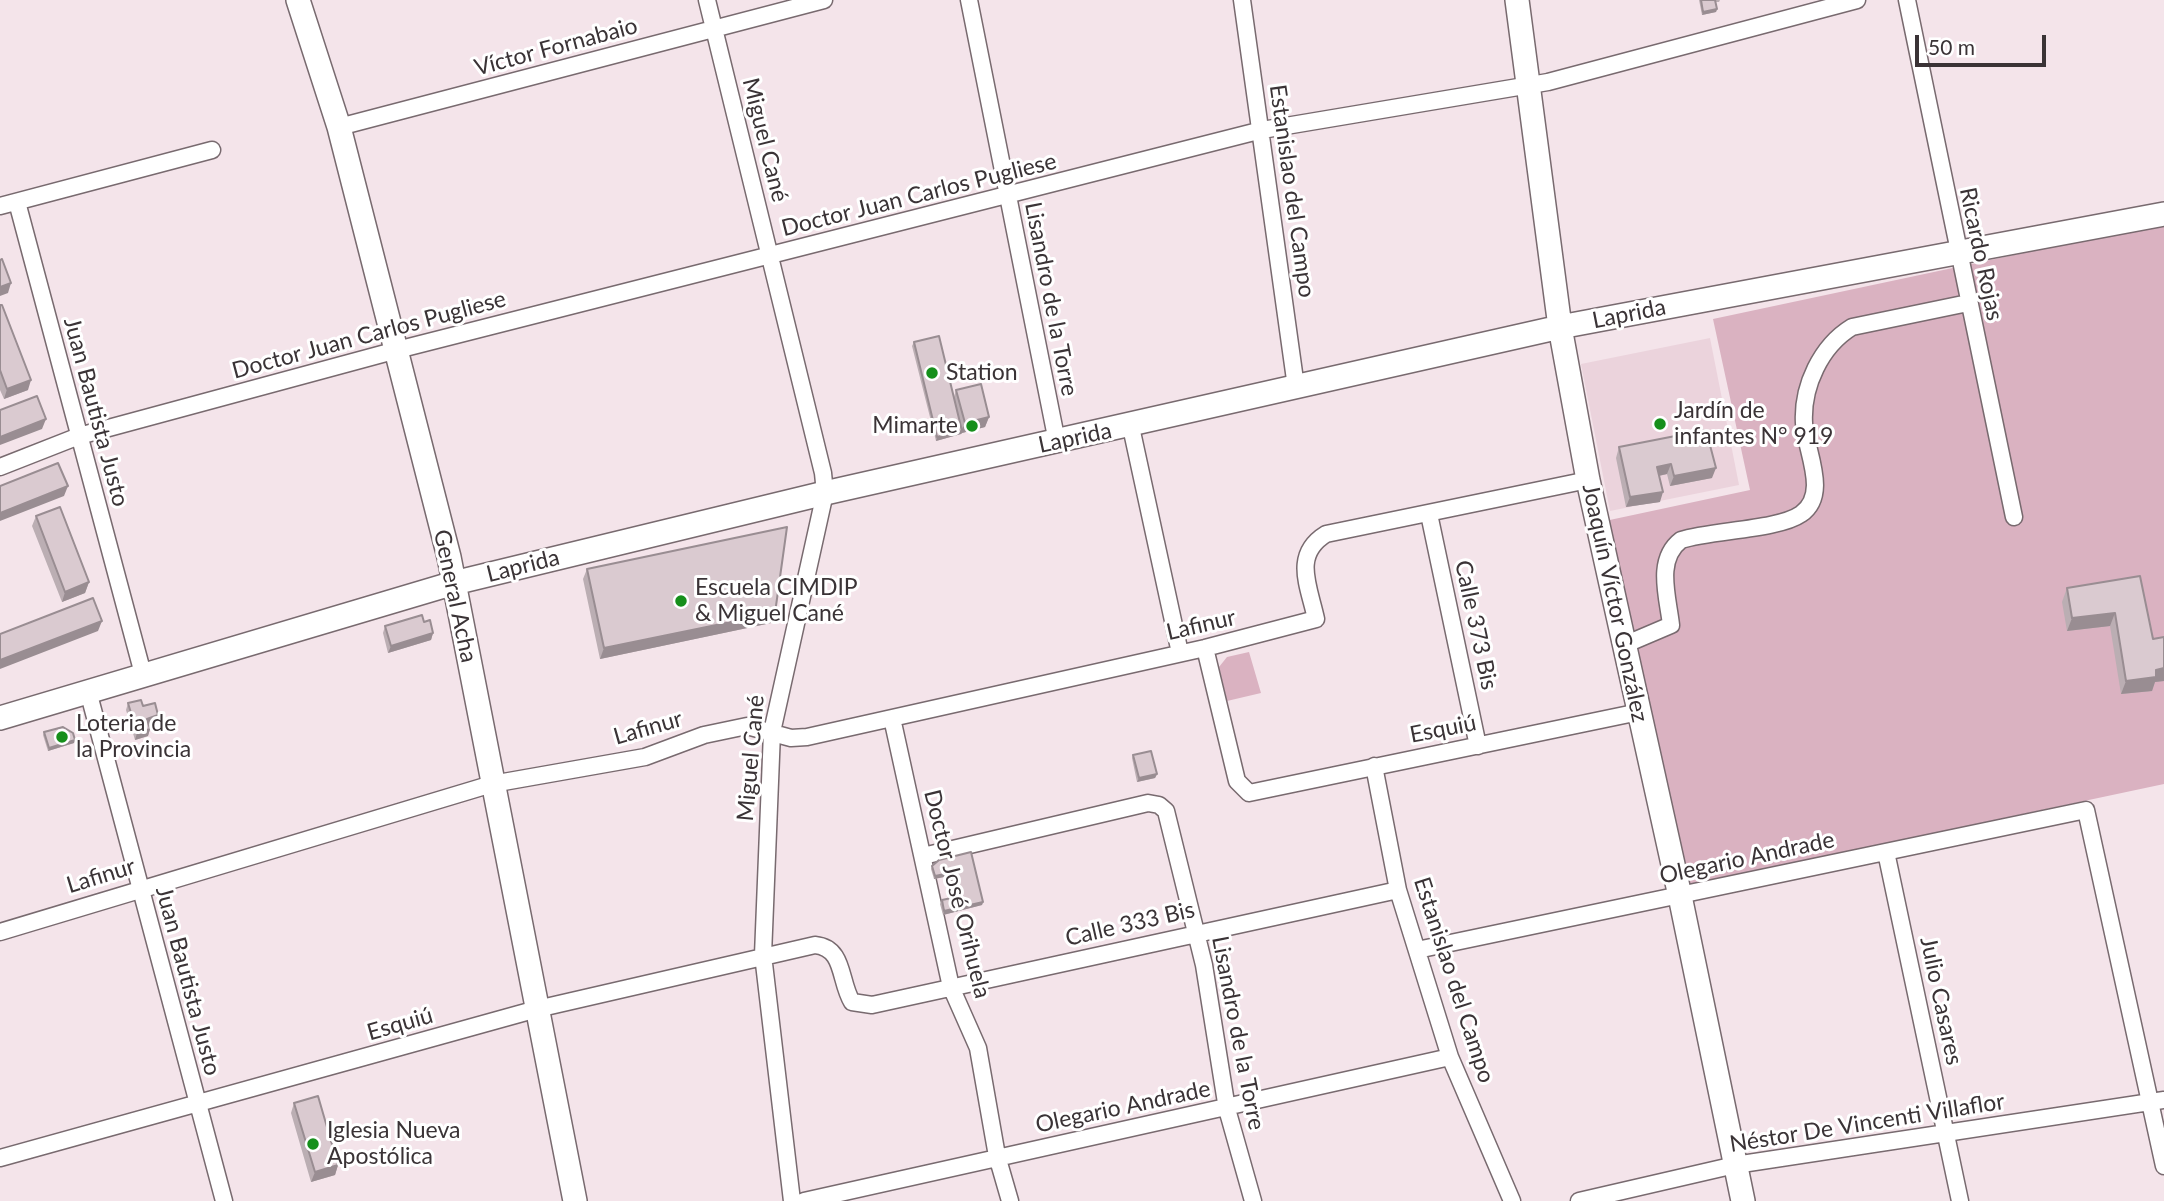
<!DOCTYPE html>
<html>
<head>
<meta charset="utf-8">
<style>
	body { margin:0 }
	#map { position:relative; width:2164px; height:1201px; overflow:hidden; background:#f4e4ea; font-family:Lato,sans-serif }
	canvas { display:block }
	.scale { position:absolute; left:1915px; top:35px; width:131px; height:32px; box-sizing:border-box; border:4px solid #3a3336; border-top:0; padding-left:9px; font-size:21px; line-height:24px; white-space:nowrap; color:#3a3336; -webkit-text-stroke:5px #fff; paint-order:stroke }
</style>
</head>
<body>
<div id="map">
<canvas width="2164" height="1201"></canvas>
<div class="scale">50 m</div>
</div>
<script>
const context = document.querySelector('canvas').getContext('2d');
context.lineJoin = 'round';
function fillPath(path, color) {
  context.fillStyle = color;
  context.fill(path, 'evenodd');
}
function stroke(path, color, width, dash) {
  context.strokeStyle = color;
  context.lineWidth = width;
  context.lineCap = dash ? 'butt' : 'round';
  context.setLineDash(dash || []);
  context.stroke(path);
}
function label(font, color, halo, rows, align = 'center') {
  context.font = font + ' Lato,sans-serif';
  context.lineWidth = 6;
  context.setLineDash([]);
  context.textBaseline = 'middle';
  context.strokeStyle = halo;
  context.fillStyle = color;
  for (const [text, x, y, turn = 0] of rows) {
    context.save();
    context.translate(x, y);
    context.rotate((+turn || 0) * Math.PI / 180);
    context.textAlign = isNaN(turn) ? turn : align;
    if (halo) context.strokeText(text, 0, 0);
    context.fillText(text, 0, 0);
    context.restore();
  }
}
fillPath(new Path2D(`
	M1710 338 1739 485 1610 511 1581 364Z`), '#ebd3dc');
fillPath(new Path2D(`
	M2164 223V784L1684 886 1605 521 1750 490 1713 319Z
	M1249 652 1261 693 1227 701 1219 667 1227 657Z`), '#dab2c1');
const street = new Path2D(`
	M707 0 823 473 825 493 772 732 763 955 792 1201
	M969 0 1057 442
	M1242 0 1296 387
	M1907 0 2014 517
	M339 127 824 0
	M17 202 143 674
	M0 206 212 150
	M1131 427 1180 653
	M0 467 79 436 397 350 1262 130 1548 82 1857 0
	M1429 514 1478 746
	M1624 645 1671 625C1668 597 1655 560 1681 540 1712 530 1778 530 1801 514 1830 494 1805 450 1804 423 1802 386 1821 346 1852 327L1968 303
	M1205 648 1237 781 1249 793 1639 712
	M88 691 224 1201
	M892 718 951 987 978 1048 997 1156 1010 1201
	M1374 766 1398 890 1450 1057 1512 1201
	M1886 852 1960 1201
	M923 856 1148 803 1159 805 1166 811 1204 965 1227 1109 1253 1201
	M0 932 492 784 645 757 704 735 747 726 791 738 807 737 1205 648 1316 619C1309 586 1292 555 1326 534L1588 480
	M1417 950 2086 810 2164 1166
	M0 1158 537 1009 815 945C845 948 839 981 852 1002L872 1005 1398 890
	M804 1201 1450 1057
	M1579 1201 1735 1165 2164 1100`);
const secondary = new Path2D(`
	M298 0 339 127 449 557 575 1201
	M1517 0 1560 327 1588 480 1680 896 1743 1201
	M0 718 454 583 825 493 1560 327 2164 214`);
stroke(street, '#786a6f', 19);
stroke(secondary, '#786a6f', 26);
stroke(street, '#fff', 16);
stroke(secondary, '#fff', 23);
fillPath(new Path2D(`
	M1699 0H1720L1719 2H1715L1717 9 1716 12 1702 15Z
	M0 305 28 390 4 399 0 390Z
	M914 342 954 397 956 390 989 417 985 427 962 433 961 434 936 441 912 346Z
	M1619 447 1712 478 1670 486 1667 474 1659 476 1660 502 1626 507 1616 458Z
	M36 516 89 582 85 593 62 602 32 526Z
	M587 569 771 623 600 659 583 579Z
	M2140 576 2153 639 2164 637V681L2155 682 2152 691 2121 694 2110 626 2067 631 2062 602 2067 588Z
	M424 622 433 633 431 640 388 653 383 633 385 626Z
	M128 703 158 715 156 722 149 724 150 729 148 736 135 740 126 710Z
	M44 732 75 740 74 743 48 751 43 735Z
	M1133 755 1157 774 1155 778 1137 782 1132 758Z
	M939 860 983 902 982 905 943 915 940 904 942 900 954 897 949 876 934 879 931 869 932 866Z
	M294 1103 338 1165 335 1175 311 1182 291 1113Z`), '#bbaeb3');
fillPath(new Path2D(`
	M1717 9 1716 12 1702 15 1703 12Z
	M11 283 8 293 0 296V287Z
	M31 380 28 390 4 399 7 389Z
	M989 417 985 427 962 433 961 434 936 441 937 437 961 431 965 423Z
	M46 419 42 429 0 445V437Z
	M1671 464 1667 474 1653 477 1657 467Z
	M1716 468 1712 478 1670 486 1674 476Z
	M68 486 64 496 0 521V513Z
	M1663 492 1660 502 1626 507 1630 497Z
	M89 582 85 593 62 602 65 592Z
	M775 613 771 623 600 659 604 648Z
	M2115 613 2110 626 2067 631 2072 618Z
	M102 621 98 631 0 669V660Z
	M433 633 431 640 388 653 391 646Z
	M2164 668V681L2155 682 2152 691 2121 694 2126 681 2156 670Z
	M158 715 156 722 145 725 147 719Z
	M150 729 148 736 135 740 137 733Z
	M75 740 74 743 48 751 49 748Z
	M1157 774 1155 778 1137 782 1139 778Z
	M950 873 949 876 934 879 935 876Z
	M983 902 982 905 943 915 944 911Z
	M338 1165 335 1175 311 1182 315 1172Z`), '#998d92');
const building = new Path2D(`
	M1701 0H1715L1717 9 1703 12Z
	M2 259 11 283 0 287V260Z
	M0 305H2L31 380 7 389 0 370Z
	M939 336 962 431 937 437 914 342Z
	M981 384 989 417 965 423 956 390Z
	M37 396 46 419 0 437V410Z
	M1706 430 1716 468 1674 476 1671 464 1657 467 1663 492 1630 497 1619 447Z
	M58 463 68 486 0 513V486Z
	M60 507 89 582 65 592 36 516Z
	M787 527 775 613 604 648 587 569Z
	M2140 576 2153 639 2164 637V668L2156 670V677L2126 681 2115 613 2072 618 2067 588Z
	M93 598 102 621 0 660V634Z
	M422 615 424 622 430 620 433 633 391 646 385 626Z
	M141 700 143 706 155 703 158 715 147 719 150 729 137 733 128 703Z
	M63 727 73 733 75 740 49 748 44 732Z
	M1151 751 1157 774 1139 778 1133 755Z
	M971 852 983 902 944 911 942 900 956 897 950 873 935 876 932 866 939 860Z
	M318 1096 338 1165 315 1172 294 1103Z`);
fillPath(building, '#dacad0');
stroke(building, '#998d92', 2);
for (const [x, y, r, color] of [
	[932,373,7,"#168f1b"],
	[1660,424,7,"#168f1b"],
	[972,426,7,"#168f1b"],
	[681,601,7,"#168f1b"],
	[62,737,7,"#168f1b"],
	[313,1144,7,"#168f1b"]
]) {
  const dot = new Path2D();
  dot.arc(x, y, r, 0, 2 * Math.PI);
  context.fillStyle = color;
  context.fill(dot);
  stroke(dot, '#fff', 2.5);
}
label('23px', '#3a3336', '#fff', [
	["Víctor Fornabaio",556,47,-15],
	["Miguel Cané",765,140,76],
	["Estanislao del Campo",1292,191,82],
	["Doctor Juan Carlos Pugliese",919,195,-14],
	["Ricardo Rojas",1981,254,78],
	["Lisandro de la Torre",1051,299,79],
	["Laprida",1629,314,-11],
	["Doctor Juan Carlos Pugliese",369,335,-15],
	["Juan Bautista Justo",96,412,75],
	["Laprida",1075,438,-12],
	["Laprida",523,566,-14],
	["General Acha",455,596,78],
	["Joaquín Víctor González",1615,603,78],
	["Lafinur",1201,625,-13],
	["Calle 373 Bis",1476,625,78],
	["Lafinur",648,728,-16],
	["Esquiú",1443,729,-11],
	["Miguel Cané",751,758,-85],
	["Olegario Andrade",1747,858,-12],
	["Lafinur",101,876,-17],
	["Doctor José Orihuela",957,894,76],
	["Calle 333 Bis",1130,924,-13],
	["Estanislao del Campo",1454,980,72],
	["Juan Bautista Justo",188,981,75],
	["Julio Casares",1941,1001,78],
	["Esquiú",400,1024,-16],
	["Lisandro de la Torre",1238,1033,79],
	["Olegario Andrade",1123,1107,-12],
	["Néstor De Vincenti Villaflor",1867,1123,-9]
]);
label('23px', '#3a3336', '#fff', [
	["Station",946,373],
	["Jardín de",1674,411],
	["infantes N° 919",1674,437],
	["Mimarte",958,426,"right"],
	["Escuela CIMDIP",695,588],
	["& Miguel Cané",695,614],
	["Loteria de",76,724],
	["la Provincia",76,750],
	["Iglesia Nueva",327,1131],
	["Apostólica",327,1157]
], 'left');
</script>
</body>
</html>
